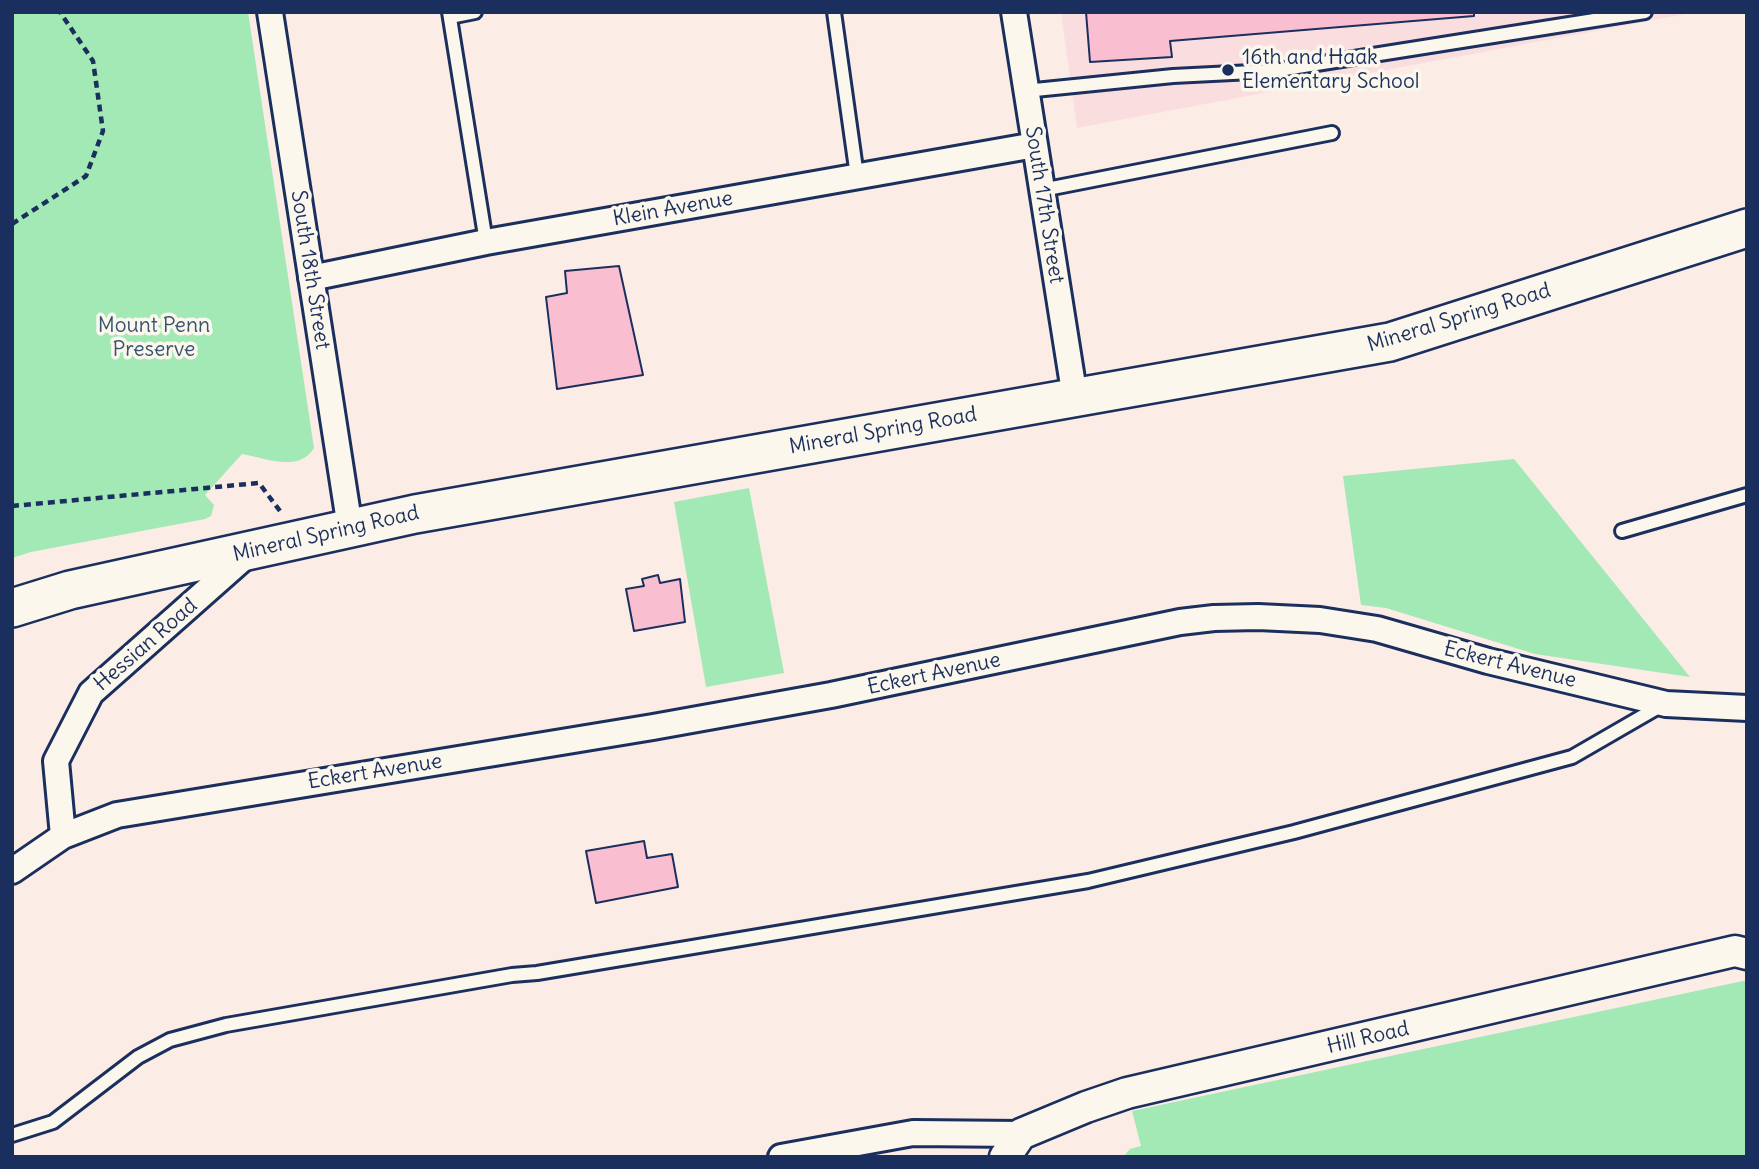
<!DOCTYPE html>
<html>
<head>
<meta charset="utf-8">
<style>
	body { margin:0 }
	#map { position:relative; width:1759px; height:1169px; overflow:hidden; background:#fbece6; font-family:Delius,sans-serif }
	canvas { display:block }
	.frame { position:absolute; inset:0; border:14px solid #1b2f5e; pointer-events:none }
</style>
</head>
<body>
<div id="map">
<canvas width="1759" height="1169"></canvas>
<div class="frame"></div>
</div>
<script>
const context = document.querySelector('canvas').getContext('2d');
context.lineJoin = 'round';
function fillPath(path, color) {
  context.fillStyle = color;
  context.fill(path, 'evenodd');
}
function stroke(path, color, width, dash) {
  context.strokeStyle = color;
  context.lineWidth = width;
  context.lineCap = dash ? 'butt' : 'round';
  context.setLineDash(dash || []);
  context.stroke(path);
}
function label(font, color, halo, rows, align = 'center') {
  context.font = font + ' Delius,sans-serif';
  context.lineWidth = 7;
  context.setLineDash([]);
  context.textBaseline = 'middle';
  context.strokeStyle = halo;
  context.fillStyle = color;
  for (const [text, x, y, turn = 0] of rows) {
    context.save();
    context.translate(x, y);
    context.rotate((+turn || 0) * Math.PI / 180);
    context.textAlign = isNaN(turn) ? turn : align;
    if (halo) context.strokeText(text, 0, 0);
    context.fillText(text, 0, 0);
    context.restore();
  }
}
fillPath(new Path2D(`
	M1061 12H1696L1077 128Z`), '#fadedf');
fillPath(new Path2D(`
	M12 12H248L314 448C299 473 266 458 242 454L205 495 214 505 211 516 205 519 31 552 12 558Z
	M1514 459 1690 677 1535 654 1386 608 1361 605 1343 476Z
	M749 488 784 673 706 687 674 502Z
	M1743 981H1747V1157H1123L1130 1149 1141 1146 1132 1111Z`), '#a3e9b5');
const building = new Path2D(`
	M1086 12H1474V16L1170 41 1172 57 1090 62Z
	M619 266 643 375 557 389 546 297 567 293 565 271Z
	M658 575 660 583 680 579 685 622 634 631 626 589 644 586 642 579Z
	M644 841 647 858 672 854 678 887 596 903 586 851Z`);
fillPath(building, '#f9bfd0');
stroke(building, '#1b2f5e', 2);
const service = new Path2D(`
	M449 12 486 242
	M834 12 857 176
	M450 17 475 12
	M1025 91 1173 76 1272 71 1645 12
	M1042 190 1332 133
	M1622 531 1747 495
	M12 1135 53 1122 138 1057 170 1040 226 1025 512 975 537 973 1088 881 1294 832 1572 757 1662 705`);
const minor = new Path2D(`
	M270 12 350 528
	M1014 12 1075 398
	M311 278 486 242 1035 145
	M63 836 56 761 91 693 248 554
	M12 871 63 836 117 815 653 727 831 695 1180 622 1214 618 1258 617 1320 620 1377 629 1488 661 1666 704 1747 708
	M781 1157 913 1133 1021 1134`);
const tertiary = new Path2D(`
	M1005 1157 1021 1134 1086 1107 1127 1093 1735 951 1747 954`);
const primary = new Path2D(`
	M12 608 70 590 415 514 1390 342 1747 228`);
stroke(service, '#1b2f5e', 18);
stroke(minor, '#1b2f5e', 30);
stroke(tertiary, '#1b2f5e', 35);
stroke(primary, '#1b2f5e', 42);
stroke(new Path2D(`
	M12 224 86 176 103 131 93 61 60 12
	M12 506 259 483 280 511`), '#1b2f5e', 4.5, [7, 5]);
stroke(service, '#fbf7ec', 12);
stroke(minor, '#fbf7ec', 24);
stroke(tertiary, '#fbf7ec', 30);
stroke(primary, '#fbf7ec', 37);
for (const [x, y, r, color] of [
	[1228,70,7,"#1b2f5e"]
]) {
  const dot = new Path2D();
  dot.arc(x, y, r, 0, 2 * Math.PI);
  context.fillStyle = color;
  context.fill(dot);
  stroke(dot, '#fbf7ec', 2.5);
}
label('21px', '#1b2f5e', '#fbf7ec', [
	["16th and Haak",1242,58],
	["Elementary School",1242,82]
], 'left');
label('21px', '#1b2f5e', '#fbf7ec', [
	["South 17th Street",1044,205,81],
	["Klein Avenue",673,209,-10],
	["South 18th Street",310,270,81],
	["Mineral Spring Road",1459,318,-17],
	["Mineral Spring Road",883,431,-10],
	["Mineral Spring Road",326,534,-13],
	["Hessian Road",146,645,-41],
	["Eckert Avenue",1510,665,14],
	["Eckert Avenue",934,674,-12],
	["Eckert Avenue",375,772,-9],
	["Hill Road",1368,1038,-13]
]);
label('21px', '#36546f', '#fbf7ec', [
	["Mount Penn",154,326],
	["Preserve",154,350]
]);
</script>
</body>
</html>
